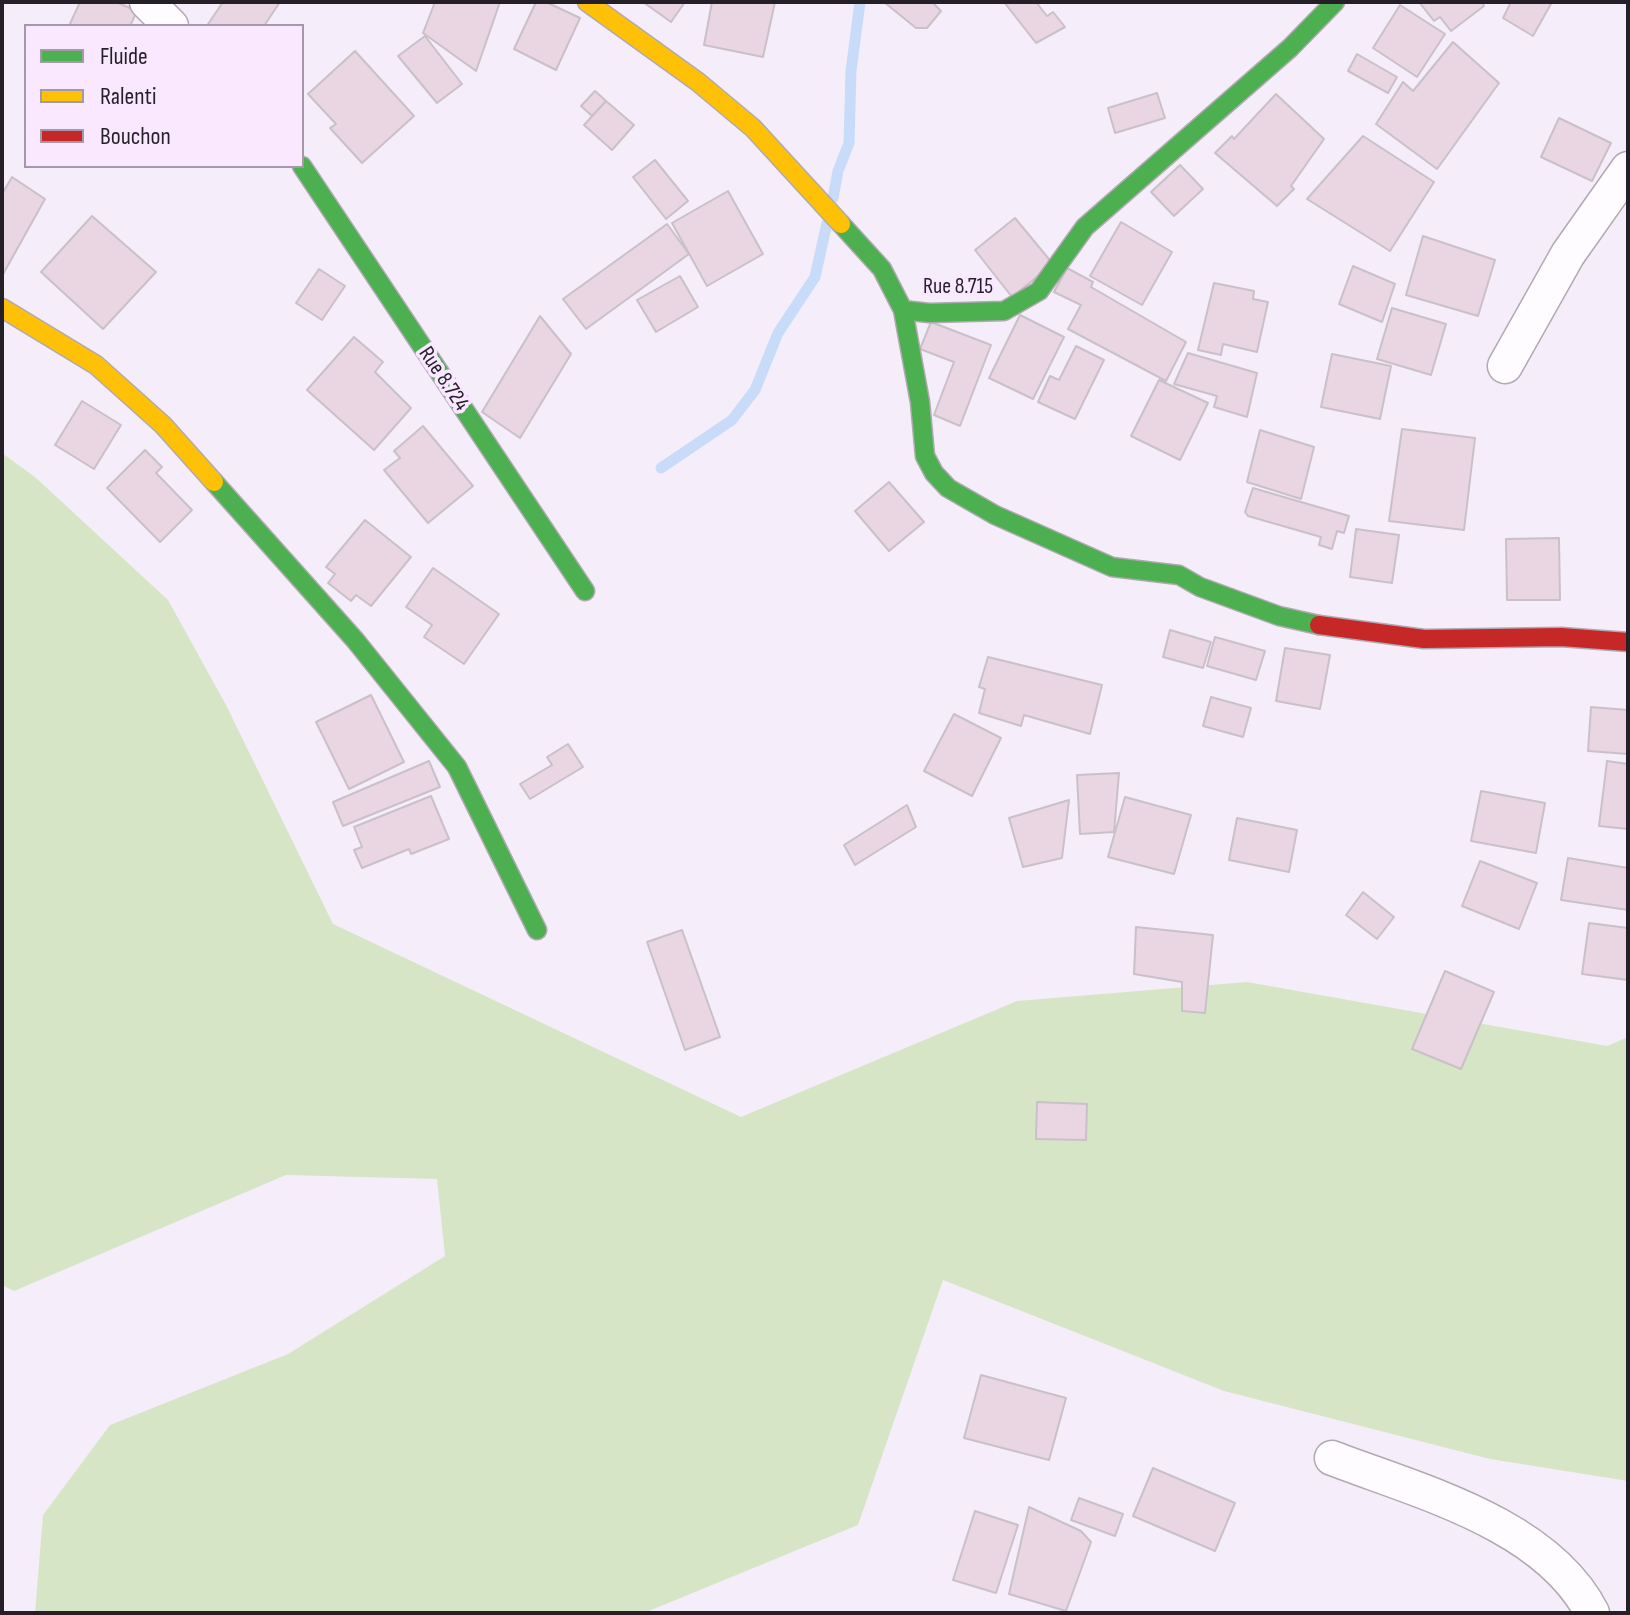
<!DOCTYPE html>
<html>
<head>
<meta charset="utf-8">
<style>
	body { margin:0 }
	#map { position:relative; width:1630px; height:1615px; overflow:hidden; background:#f6edfa; font-family:"Sofia Sans Condensed",sans-serif }
	canvas { display:block }
	.frame { position:absolute; inset:0; border:4px solid #251f27; pointer-events:none }
	.legend { position:absolute; left:24px; top:24px; width:280px; height:144px; box-sizing:border-box; background:#f9e8ff; border:2px solid #a498a9; margin:0; padding:10px 14px; list-style:none; font-size:24px; color:#251f27 }
	.legend li { display:flex; align-items:center; gap:16px; height:40px }
	.legend b { width:40px; border:2px solid #a498a9 }
</style>
</head>
<body>
<div id="map">
<canvas width="1630" height="1615"></canvas>
<div class="frame"></div>
<ul class="legend">
<li><b style="height:10px;background:#4caf50"></b>Fluide</li>
<li><b style="height:10px;background:#ffc107"></b>Ralenti</li>
<li><b style="height:10px;background:#c62828"></b>Bouchon</li>
</ul>
</div>
<script>
const context = document.querySelector('canvas').getContext('2d');
context.lineJoin = 'round';
function fillPath(path, color) {
  context.fillStyle = color;
  context.fill(path, 'evenodd');
}
function stroke(path, color, width, dash) {
  context.strokeStyle = color;
  context.lineWidth = width;
  context.lineCap = dash ? 'butt' : 'round';
  context.setLineDash(dash || []);
  context.stroke(path);
}
function label(font, color, halo, rows, align = 'center') {
  context.font = font + ' "Sofia Sans Condensed",sans-serif';
  context.lineWidth = 7;
  context.setLineDash([]);
  context.textBaseline = 'middle';
  context.strokeStyle = halo;
  context.fillStyle = color;
  for (const [text, x, y, turn = 0] of rows) {
    context.save();
    context.translate(x, y);
    context.rotate((+turn || 0) * Math.PI / 180);
    context.textAlign = isNaN(turn) ? turn : align;
    if (halo) context.strokeText(text, 0, 0);
    context.fillText(text, 0, 0);
    context.restore();
  }
}
fillPath(new Path2D(`
	M2 453 35 477 168 600 226 705 333 924 741 1117 1017 1001 1247 982 1607 1046 1628 1037V1481L1490 1459 1224 1391 943 1280 858 1525 644 1613H35L43 1515 110 1425 288 1354 445 1256 437 1179 286 1175 14 1291 2 1285Z`), '#d7e5c7');
stroke(new Path2D(`
	M833 198 838 171 849 143 851 71 860 2
	M661 468 732 420 755 390 778 333 815 277 827 223`), '#c8dcf9', 11);
const building = new Path2D(`
	M80 2H116L137 11 130 26H69Z
	M223 2H280L264 26H211L208 24Z
	M435 2H500L476 71 423 33Z
	M536 2H546L580 18 556 70 514 49Z
	M643 2H685L671 22Z
	M712 2H775L763 57 704 45Z
	M884 2H932L941 11 927 28H916Z
	M1004 2H1036L1047 16 1053 12 1065 27 1036 43Z
	M1419 2H1482L1484 6 1451 31 1440 17 1434 21Z
	M1511 2H1552L1533 36 1503 18Z
	M1400 5 1445 34 1417 77 1373 48Z
	M425 36 462 84 437 103 398 56Z
	M1453 42 1499 83 1437 169 1376 124 1403 82 1413 91Z
	M355 51 414 116 362 163 330 128 336 124 308 94Z
	M1357 54 1397 77 1388 93 1348 71Z
	M595 91 606 101 592 116 581 106Z
	M1157 93 1165 118 1115 133 1108 108Z
	M1276 94 1324 139 1291 186 1294 189 1277 206 1215 153 1232 136 1234 139Z
	M606 101 634 125 612 150 584 125Z
	M1559 118 1611 143 1592 181 1541 157Z
	M1363 136 1434 182 1390 251 1307 199Z
	M655 160 688 201 666 219 633 177Z
	M1180 165 1203 189 1174 216 1151 192Z
	M12 177 45 199 2 276V194Z
	M728 191 763 254 707 286 672 223Z
	M92 216 156 272 103 329 41 272Z
	M1015 218 1053 264 1012 297 975 250Z
	M1121 222 1172 252 1142 305 1090 276Z
	M667 224 689 254 586 329 563 299Z
	M1423 236 1495 260 1478 316 1406 295Z
	M1353 266 1395 284 1382 322 1339 304Z
	M1067 268 1093 282 1091 287 1186 342 1166 381 1068 329 1081 305 1054 292Z
	M319 269 345 286 322 320 296 303Z
	M680 276 698 307 656 332 637 300Z
	M1214 283 1254 291 1253 299 1268 302 1257 352 1223 344 1221 355 1198 350Z
	M1392 308 1446 324 1431 375 1377 359Z
	M1020 315 1064 337 1033 399 989 378Z
	M540 316 571 354 520 438 482 412Z
	M931 322 991 345 960 426 934 415 954 362 920 349Z
	M354 337 383 362 375 372 411 408 374 450 307 390Z
	M1076 346 1104 360 1075 419 1038 402 1050 376 1059 380Z
	M1188 353 1257 373 1247 417 1214 407 1217 396 1174 384Z
	M1332 354 1391 366 1380 419 1321 407Z
	M1159 380 1208 403 1180 460 1131 436Z
	M82 401 121 425 94 469 55 445Z
	M423 426 473 486 428 523 384 470 400 458 394 451Z
	M1402 429 1475 438 1464 530 1389 521Z
	M1260 430 1314 447 1301 499 1247 482Z
	M145 450 162 467 156 473 192 510 160 542 107 488Z
	M889 482 924 522 889 551 855 511Z
	M1253 488 1349 516 1344 533 1337 531 1332 549 1319 545 1321 537 1248 516 1245 512Z
	M365 520 411 557 371 606 356 595 351 601 328 583 335 574 326 567Z
	M1356 529 1399 535 1392 583 1350 577Z
	M1559 538 1560 600H1507L1506 539Z
	M433 568 499 614 464 664 424 637 432 625 406 607Z
	M1170 630 1211 642 1203 668 1163 657Z
	M1215 637 1265 651 1256 680 1207 666Z
	M1285 648 1330 655 1320 709 1276 701Z
	M988 657 1102 685 1090 734 1024 715 1021 726 979 713 985 689 979 687Z
	M371 695 404 762 349 789 316 722Z
	M1211 697 1251 708 1243 737 1203 726Z
	M1591 707 1628 710V754L1588 751Z
	M954 714 1001 738 972 796 924 771Z
	M568 744 583 767 530 799 520 784 552 765 547 757Z
	M429 761 440 787 343 826 333 802Z
	M1607 761 1628 764V829L1599 826Z
	M1119 773 1114 832 1080 834 1077 775Z
	M1481 791 1545 803 1536 853 1471 841Z
	M431 796 449 839 411 854 409 849 362 868 354 850 362 847 354 827Z
	M1125 797 1191 815 1174 874 1108 857Z
	M1069 800 1062 858 1023 867 1009 818Z
	M907 805 916 827 855 865 844 845Z
	M1237 818 1297 830 1289 872 1229 860Z
	M1568 858 1628 868V910L1561 900Z
	M1480 861 1537 883 1519 929 1462 906Z
	M1363 892 1394 917 1377 939 1346 915Z
	M1589 923 1628 928V980L1582 974Z
	M1136 927 1213 935 1205 1013 1182 1011V982L1134 974Z
	M682 930 720 1037 685 1050 647 942Z
	M1445 971 1494 992 1461 1069 1412 1049Z
	M1037 1102 1087 1104 1086 1140 1036 1139Z
	M981 1375 1066 1398 1049 1460 964 1438Z
	M1153 1468 1235 1503 1215 1551 1133 1516Z
	M1079 1498 1123 1514 1115 1536 1071 1520Z
	M1029 1507 1081 1531 1091 1542 1066 1611 1009 1594Z
	M975 1511 1018 1525 996 1593 953 1580Z`);
fillPath(building, '#e9d6e2');
stroke(building, '#c9c0c8', 2);
const street = new Path2D(`
	M147 2 171 26
	M1505 366 1568 254 1628 169
	M1332 1458C1418 1491 1547 1524 1592 1613`);
const fast = new Path2D(`
	M302 166 585 591
	M841 224 882 269 903 310 929 313 1004 311 1039 291 1085 227 1290 48 1335 2
	M903 310 920 402 925 456 934 473 948 488 995 515 1112 567 1179 575 1200 587 1279 616 1319 625
	M214 482 355 640 457 767 537 930`);
const slow = new Path2D(`
	M587 2 698 82 753 128 841 224
	M2 308 96 365 163 425 214 482`);
const jam = new Path2D(`
	M1319 625 1424 639 1561 637 1628 642`);
stroke(street, '#b0a9b2', 37);
stroke(fast, '#b0a9b2', 21);
stroke(slow, '#b0a9b2', 21);
stroke(jam, '#b0a9b2', 21);
stroke(street, '#fefcfe', 34);
stroke(fast, '#4caf50', 18);
stroke(slow, '#ffc107', 18);
stroke(jam, '#c62828', 18);
label('22px', '#251f27', '#f9e8ff', [
	["Rue 8.715",958,287],
	["Rue 8.724",443,379,56]
]);
</script>
</body>
</html>
